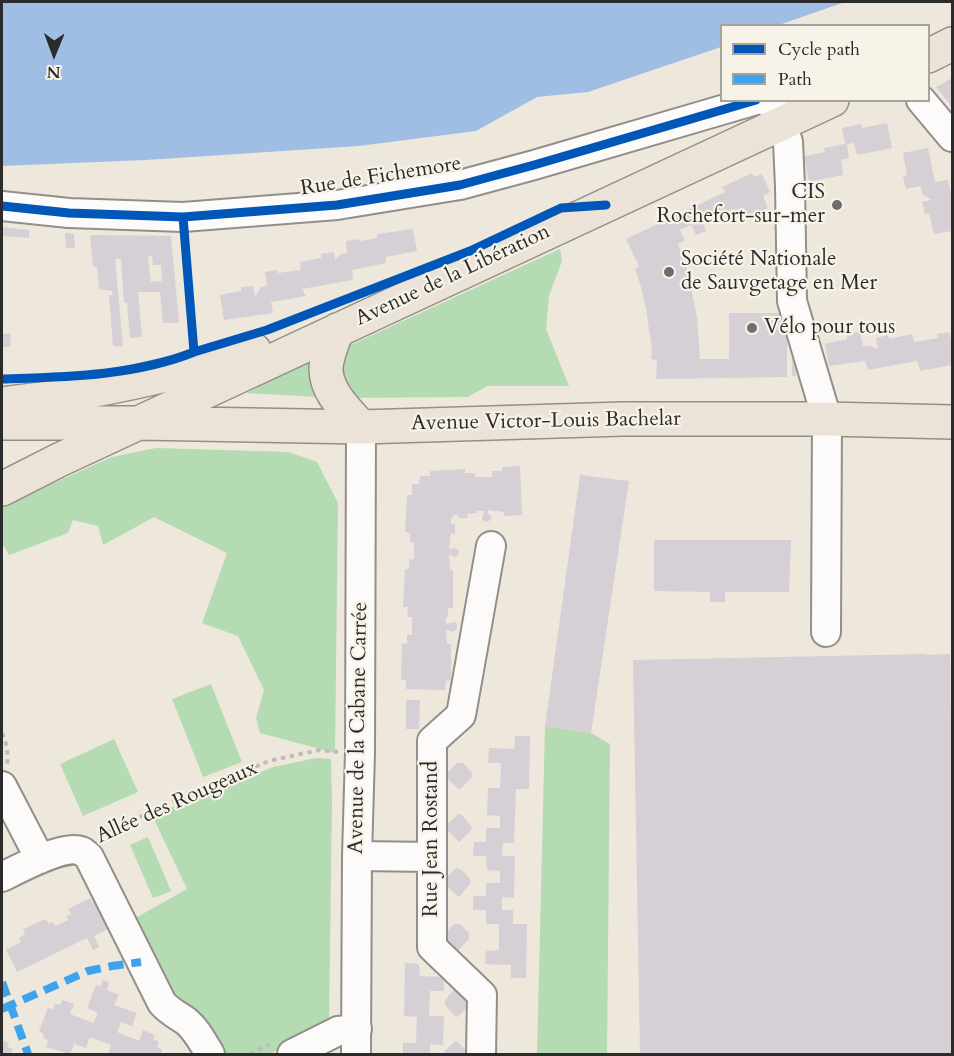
<!DOCTYPE html>
<html>
<head>
<meta charset="utf-8">
<style>
	body { margin:0 }
	#map { position:relative; width:954px; height:1056px; overflow:hidden; background:#eee7dc; font-family:Cardo,serif }
	canvas { display:block }
	.frame { position:absolute; inset:0; border:3px solid #2b2b2b; pointer-events:none }
	.legend { position:absolute; left:720px; top:24px; width:210px; height:78px; box-sizing:border-box; background:#f7f3e8; border:2px solid #a5a39c; margin:0; padding:8px 10px; list-style:none; font-size:18px; color:#2b2b2b }
	.legend li { display:flex; align-items:center; gap:12px; height:30px }
	.legend b { width:30px; border:2px solid #a5a39c }
	.north { position:absolute; left:24px; top:24px; width:60px; height:60px; -webkit-text-stroke:4px #f7f3e8; paint-order:stroke; rotate:181deg; font-size:16px; font-weight:700; line-height:24px; text-align:center; color:#2b2b2b }
	.north::after { content:''; display:block; margin:auto; width:21px; height:27px; background:#2b2b2b; clip-path:polygon(50% 0,100% 100%,50% 72%,0 100%) }
</style>
</head>
<body>
<div id="map">
<canvas width="954" height="1056"></canvas>
<div class="frame"></div>
<ul class="legend">
<li><b style="height:8px;background:#0057b8"></b>Cycle path</li>
<li><b style="height:8px;background:#3ea3eb"></b>Path</li>
</ul>
<div class="north">N</div>
</div>
<script>
const context = document.querySelector('canvas').getContext('2d');
context.lineJoin = 'round';
function fillPath(path, color) {
  context.fillStyle = color;
  context.fill(path, 'evenodd');
}
function stroke(path, color, width, dash) {
  context.strokeStyle = color;
  context.lineWidth = width;
  context.lineCap = dash ? 'butt' : 'round';
  context.setLineDash(dash || []);
  context.stroke(path);
}
function label(font, color, halo, rows, align = 'center') {
  context.font = font + ' Cardo,serif';
  context.lineWidth = 4.5;
  context.setLineDash([]);
  context.textBaseline = 'middle';
  context.strokeStyle = halo;
  context.fillStyle = color;
  for (const [text, x, y, turn = 0] of rows) {
    context.save();
    context.translate(x, y);
    context.rotate((+turn || 0) * Math.PI / 180);
    context.textAlign = isNaN(turn) ? turn : align;
    if (halo) context.strokeText(text, 0, 0);
    context.fillText(text, 0, 0);
    context.restore();
  }
}
fillPath(new Path2D(`
	M560 249 562 261 549 296 546 329 569 386H487L468 397 336 398 247 393 330 350 355 343Z
	M156 448 289 452 317 462 338 503 335 753 260 733 256 718 264 690 238 636 202 623 227 553 154 517 103 545 98 526 73 520 68 533 9 555 2 543V506L112 457Z
	M211 684 242 762 203 777 172 699Z
	M545 726 591 733 610 744 607 1054H537Z
	M114 739 138 792 83 816 60 764Z
	M316 758 331 759 332 802 329 1024 269 1054H221L168 998 132 920 187 889 152 815 273 767Z
	M148 837 171 891 153 898 130 845Z`), '#b4dbb2');
fillPath(new Path2D(`
	M2 2H845L779 25 722 26 721 47 588 92 537 97 476 131 359 146 146 160 2 166Z`), '#a0bee4');
fillPath(new Path2D(`
	M952 78V107L936 87Z
	M887 123 892 148 857 155 854 143 847 144 849 158 841 160 843 175 809 182 804 156 825 152 824 148 845 144 842 128 861 124 862 128Z
	M928 148 935 182 948 180 952 201V231L934 234 929 213 925 214 922 202 932 200 922 194 921 186 906 189 903 176 907 175 903 153Z
	M752 173 754 177 762 174 770 192 763 196 768 208 740 223 733 209 703 223 706 231 696 235 691 225 680 230 685 240 678 244 686 263 690 282 697 318 700 359H729V313H787V377L656 379 657 360 651 359 652 349 646 309 641 287 635 269 639 266 626 239 725 192 722 187Z
	M2 227 29 230V238L2 236Z
	M413 229 417 251 386 257V263L352 270 353 280 302 289 306 296 271 302 273 313 224 320 220 295 241 291V287L253 286 255 297 261 287 267 286 265 272 277 270 278 273 301 270 300 262 321 258V254L334 252 335 260 341 254 347 253 346 241 359 239 360 241 377 238V234Z
	M65 233 74 234 75 248H66Z
	M90 235 171 236 179 323H163L160 292H138L142 337 130 338 127 303H124L121 259H115L123 346H113L109 295H113L112 291 99 289 97 267H93ZM148 256H152L153 265H161L162 281 151 282Z
	M860 332 863 346H870L878 349 876 338 888 335 889 339 912 334 914 342 938 338 937 334 949 332 952 344V365L920 371 917 361 868 370 865 361 829 366 825 344 847 339V334Z
	M2 334H11L10 347H2Z
	M792 350H796V376H792Z
	M520 466 522 515 504 516V512L488 510V513L491 516V519L489 521 485 522 482 519 484 511H477V513L467 514 468 518H458V515H454L451 519V524H455V534L451 533 449 549 455 548 459 551 458 555 455 557 449 554 450 570H453V608H448V617H446V624L454 622 457 624V627L456 630 452 632 446 629 447 644H451V680L446 681 445 690 406 689V680H401L402 643 407 644V635H412V617H407L408 607H403L405 570 409 569V559L414 560V543L410 542V533L405 532 407 495H412V484H419L420 476H430V471L465 469V473H475V477H492V471H502V467Z
	M580 475 629 481 591 733 545 726Z
	M654 540H791L789 592H725V602H710V592L654 591Z
	M926 654V655L950 654 952 826V1054H640L633 660Z
	M406 700H420L419 729H406Z
	M515 736H530L529 789H516L514 843H503L502 856H515L514 898 502 897V910H513V924H527L526 978H511V965L485 964 486 951 499 950V924H486V910H473V896H486V883H500V871L487 870 486 856H473L474 842H486V828H500V816L487 815 488 788H500L501 763H488L489 748 514 749Z
	M457 763H463L472 773V777L460 789H458L447 778V773Z
	M458 814 462 815 472 827 471 830 459 842 446 829V826Z
	M456 868 462 870 470 879 471 883 459 897 444 884V880Z
	M90 898 93 903 98 901 116 925 94 936 99 947 93 950 87 938 17 972 6 950 21 942 19 938 25 934 23 929 46 919 48 924 53 922 55 926 68 920 66 916 71 914 68 909Z
	M454 924H460L469 933V939L459 950H455L445 940 444 934Z
	M405 963 419 964 420 976 444 977V991H430L429 1016H444L443 1045 430 1044V1054H403V1043H416L417 1017 404 1016Z
	M103 980 109 982 107 990 119 995 114 1005 137 1013 132 1026 121 1022 117 1032 139 1041 143 1030 155 1035 153 1039 159 1042 157 1047 162 1050 161 1054H108L111 1045 90 1037 86 1048 74 1044 70 1054 46 1047 48 1040 43 1038 44 1034 39 1031 48 1008 53 1009 55 1004 60 1005 63 1000 74 1004 70 1014 93 1023 98 1013 87 1008 96 985 100 987Z
	M454 990 459 991 469 1000V1005L459 1016 456 1017 445 1005V1000Z
	M2 1040 9 1043 7 1047 13 1049 11 1054H2Z
	M455 1041H457L469 1054H442Z`), '#d6cfd6');
const minor = new Path2D(`
	M763 100 775 105 788 142 790 186 792 301 827 419 826 632
	M921 100 952 137
	M2 206 69 213 183 217 337 205 460 185 534 165 756 100
	M2 786 40 859
	M357 856 432 857
	M2 877C18 869 65 844 81 851 84 852 87 855 89 857L162 1003C169 1011 177 1015 186 1021 197 1030 203 1043 210 1054
	M292 1054 338 1031 357 1029
	M356 1054 357 856 360 753 361 427
	M481 1054 482 995 432 947V741L461 715 491 546`);
const major = new Path2D(`
	M928 56 952 44
	M337 330C333 342 327 355 326 367 325 391 346 410 361 427
	M2 404C88 394 171 377 254 350
	M2 423H140L361 427 623 419H827L952 422
	M2 489 59 460 832 100`);
stroke(minor, '#928f8a', 32);
stroke(major, '#928f8a', 36);
stroke(new Path2D(`
	M2 733C6 742 9 753 7 764
	M99 836 179 799 269 761 319 750 338 752
	M250 1054 270 1044`), '#bebcbb', 4, [4.5, 4.5]);
stroke(minor, '#fcfbfa', 28);
stroke(major, '#ebe3d7', 33);
stroke(new Path2D(`
	M2 982 28 1054
	M2 1009 88 971 112 966 141 962`), '#3ea3eb', 8, [15, 8]);
stroke(new Path2D(`
	M2 206 69 213 183 217 337 205 460 185 534 165 756 100
	M194 352 267 330 470 251 561 208 606 205
	M2 379C64 377 135 376 194 352L183 217`), '#0057b8', 9);
for (const [x, y, r, color] of [
	[837,205,6,"#6f6d69"],
	[669,272,6,"#6f6d69"],
	[752,328,6,"#6f6d69"]
]) {
  const dot = new Path2D();
  dot.arc(x, y, r, 0, 2 * Math.PI);
  context.fillStyle = color;
  context.fill(dot);
  stroke(dot, '#f7f3e8', 2);
}
label('21px', '#2b2b2b', '#f7f3e8', [
	["Rue de Fichemore",381,177,-9],
	["Avenue de la Libération",453,276,-25],
	["Avenue Victor-Louis Bachelar",546,422,-1],
	["Avenue de la Cabane Carrée",359,728,-89],
	["Allée des Rougeaux",177,803,-24],
	["Rue Jean Rostand",432,839,-90]
]);
label('21px', '#2b2b2b', '#f7f3e8', [
	["CIS",825,193,"right"],
	["Rochefort-sur-mer",825,217,"right"],
	["Société Nationale",681,260],
	["de Sauvgetage en Mer",681,284],
	["Vélo pour tous",764,328]
], 'left');
</script>
</body>
</html>
